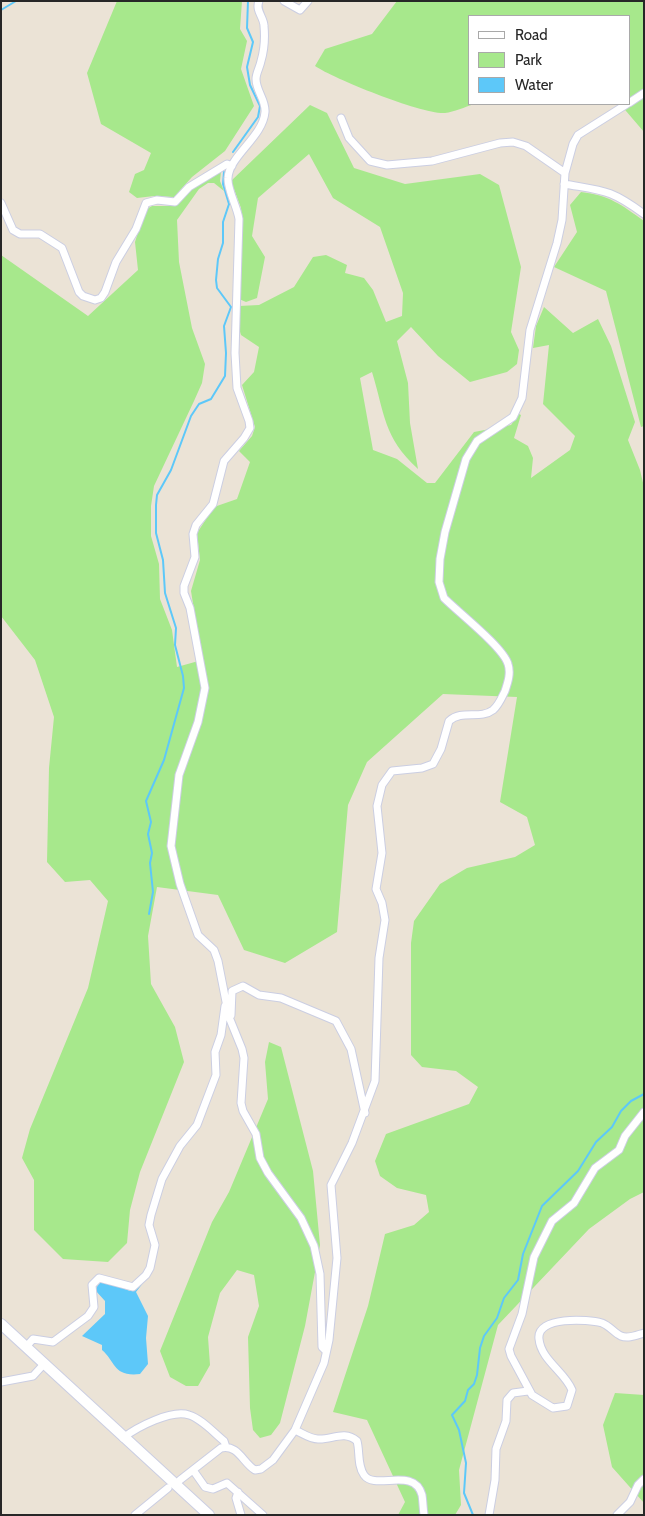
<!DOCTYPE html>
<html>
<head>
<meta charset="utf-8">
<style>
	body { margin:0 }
	#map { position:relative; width:645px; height:1516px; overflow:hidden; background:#ebe3d6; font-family:Cabin,sans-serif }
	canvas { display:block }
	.frame { position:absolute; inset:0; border:2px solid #272727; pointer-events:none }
	.legend { position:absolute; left:468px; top:15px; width:162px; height:90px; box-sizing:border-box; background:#fff; border:1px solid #a9a9a9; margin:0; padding:6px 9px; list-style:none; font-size:15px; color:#272727 }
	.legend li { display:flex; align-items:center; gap:10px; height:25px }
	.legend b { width:25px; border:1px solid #a9a9a9 }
</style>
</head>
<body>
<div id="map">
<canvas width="645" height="1516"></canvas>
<div class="frame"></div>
<ul class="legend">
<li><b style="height:6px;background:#fff"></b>Road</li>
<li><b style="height:14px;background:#a7e88c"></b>Park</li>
<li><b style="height:14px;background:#5dc8f9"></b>Water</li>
</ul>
</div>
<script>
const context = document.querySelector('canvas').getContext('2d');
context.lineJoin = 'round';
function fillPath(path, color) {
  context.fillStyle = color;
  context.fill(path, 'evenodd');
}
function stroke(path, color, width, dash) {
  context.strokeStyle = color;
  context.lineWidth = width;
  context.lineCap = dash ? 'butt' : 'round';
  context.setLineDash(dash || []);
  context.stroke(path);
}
fillPath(new Path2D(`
	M117 1H242L240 29 247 41 241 69 254 106 225 151 192 177 174 197 154 196 137 198 129 192 135 174 144 170 151 153 101 124 87 73Z
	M397 1H644V132L620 104H629V16H469V104H474C465 107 454 112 445 113 424 115 334 79 315 66L325 49 372 34Z
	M310 105 327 113 354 168 405 184 480 174 499 185 521 267 511 332 519 350 517 364 507 372 470 382 438 356 411 327 397 341 408 383 410 423 418 469C383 437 385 414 372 372L360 378 373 450 397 459 427 483H435L474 432 511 425 519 414 521 415 514 438 528 446 533 458 531 478 570 450 575 436 543 404 549 345 533 348 536 326 544 307 573 333 598 319 611 346 635 422 628 440 640 470 644 487V1192L630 1199 589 1229 498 1325 459 1470 461 1505 455 1515H398L405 1502 367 1420 333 1412 368 1306 385 1234 414 1225 429 1212 426 1195 397 1188 380 1176 375 1161 386 1134 469 1104 478 1087 456 1071 422 1067 411 1055V943L414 921 440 884 467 868 515 857 535 845 527 817 500 802 517 697 443 694 367 762 348 805 337 932 285 963 244 950 218 895 157 887 148 936 151 984 175 1027 184 1062 140 1172 130 1210 127 1243 108 1262 63 1259 34 1230V1180L22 1158 30 1129 88 988 108 901 90 880 65 882 47 862 49 768 54 717 35 660 1 616V255L88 316 138 270 135 242 145 210 152 206H174L196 186 221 171 220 181 224 191 214 183H208L199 189 177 220 179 262 192 328 205 364 202 383 194 401 154 486 151 506V536L159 564 160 599 172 630 177 667 202 660 191 591 200 560 197 533 214 507 237 499 250 462 239 451 252 436 255 427 242 385 254 372 259 347 241 335 238 325 239 306 259 305 294 287 313 257 326 255 347 265 345 273 364 278 373 290 386 322 402 316 403 293 380 227 333 198 309 154 258 198 252 236 265 257 257 298 246 302 239 299 242 220 241 208 231 181Z
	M581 192C609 195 622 205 644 221V426L641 427 606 291 554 267 577 232 570 205Z
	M269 1042 281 1047 313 1171 320 1245 305 1326 280 1423 271 1435 260 1438 253 1430 250 1408 248 1337 259 1306 254 1275 237 1270 220 1293 208 1337 210 1365 198 1386H186L170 1377 160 1351 212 1222 229 1192 268 1099 265 1062Z
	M615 1393 644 1395V1503L612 1467 603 1425Z`), '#a7e88c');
fillPath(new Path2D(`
	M104 1281 130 1291H133L142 1282 143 1283 136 1292 148 1316 146 1338 148 1364 140 1374C113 1377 116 1362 102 1350V1345L82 1336 105 1314V1301L95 1290 100 1282Z`), '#5dc8f9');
stroke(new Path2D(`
	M1 10 16 1
	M233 152 258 117 260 106 250 85 247 67 253 42 247 28 248 1
	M149 914 153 892 150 863 152 853 148 834 151 822 146 801 164 760 184 688 183 676 175 645 176 628 165 593 163 560 156 533V505L157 495 171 470 191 416 199 404 211 399 225 376 226 353 224 326 231 307 217 288 216 280 218 259 223 243V222L229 204 223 184 224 172
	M473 1515 464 1493 466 1463 459 1430 452 1415 465 1401 468 1390 474 1384 477 1375 480 1348 484 1336 497 1318 504 1298 518 1280 523 1254 542 1206 578 1171 596 1142 612 1127 621 1111 631 1101 644 1094`), '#5dc8f9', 2);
const street = new Path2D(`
	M259 1C255 11 264 17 264 26 265 37 264 51 261 61 260 67 256 73 256 79 256 91 266 100 265 112 263 137 229 156 228 178 227 189 237 206 239 219L235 353 237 388 249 421 250 428 244 438 224 461 213 504 196 525 193 534 195 557 184 586V593L190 608 205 688 198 722 179 775 171 846 180 884 198 935 214 950 218 961 229 1017 242 1049 244 1058 241 1103 243 1111 256 1134 260 1158 268 1173 301 1218 314 1246 320 1274 322 1347 326 1351
	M284 1 300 10 308 1
	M629 103 644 93
	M341 118 349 138 370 161 387 165 432 161 500 143 513 142 526 146 565 173
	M564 184C604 191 610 189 644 214
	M1 203 13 230 20 234H40L62 248 79 292 83 296 95 300 101 298 105 292 116 262 136 229 146 203 157 200 175 202 189 187 227 164 232 166
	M231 1015 232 991 243 986 259 995 281 998 336 1021 351 1049 365 1113
	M644 1112 625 1136 619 1150 595 1168 574 1203 552 1221 534 1257 522 1314 509 1349 511 1356 532 1395 553 1408 567 1406 572 1390C565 1372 541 1360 539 1339 536 1316 588 1319 602 1323 610 1326 614 1333 621 1336 628 1339 637 1335 644 1333
	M26 1347 33 1339 53 1342 88 1316 94 1307 92 1285 99 1278 133 1287 146 1275 150 1268 155 1245 149 1225 151 1215 162 1179 180 1146 197 1125 216 1075 215 1052 221 1035 225 1006
	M1 1382 33 1376 44 1364
	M295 1430C302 1433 310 1439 318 1439 332 1440 344 1430 357 1441 360 1451 357 1465 364 1475 375 1491 414 1466 422 1495 423 1501 423 1508 424 1515
	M123 1438C137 1427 172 1409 189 1415 202 1419 214 1433 224 1441L226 1447
	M193 1470 205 1487 213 1489 227 1483 263 1515
	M180 1480 221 1448C238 1444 243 1463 255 1470L261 1469 273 1460 295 1430 324 1363 329 1340 337 1258 331 1185 352 1143 375 1081 379 958 385 920 382 903 376 889 382 853 377 806 382 785 392 771 422 768 433 764 441 749 449 721C462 709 480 720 493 710 499 705 502 697 505 691 508 682 511 673 508 664 503 647 459 613 444 598L439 582 440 559 445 532 466 459 477 441 513 417 522 398 530 330 557 243 562 220 565 173 573 144 578 135 627 104
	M238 1492 236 1498 241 1515
	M135 1515 168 1488
	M489 1515 495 1480 496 1449 506 1421 507 1400 513 1393 528 1391
	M617 1515 630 1502 638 1485 644 1479`);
const secondary = new Path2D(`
	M1 1324 209 1515`);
stroke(street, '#cbcee2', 9);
stroke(secondary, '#cbcee2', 12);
stroke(street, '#fff', 7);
stroke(secondary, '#fff', 10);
</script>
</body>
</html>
